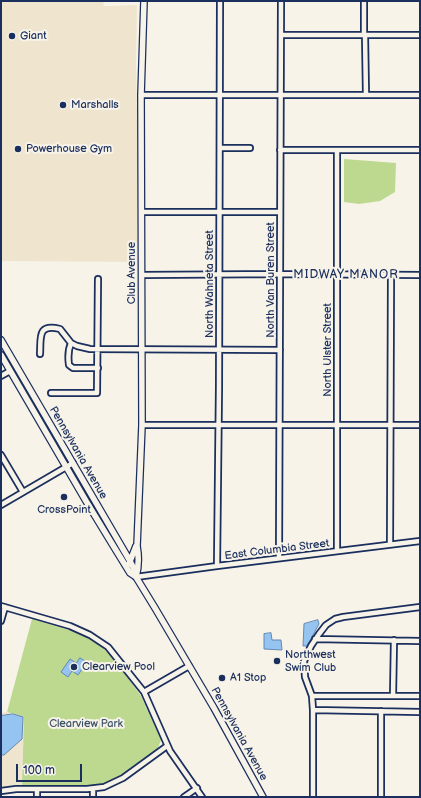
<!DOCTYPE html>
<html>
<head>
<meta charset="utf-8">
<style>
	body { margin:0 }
	#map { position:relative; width:421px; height:798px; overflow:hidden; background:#f7f3e8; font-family:"Balsamiq Sans",sans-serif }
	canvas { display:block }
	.frame { position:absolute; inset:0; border:2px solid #1b2f5e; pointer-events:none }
	.scale { position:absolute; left:16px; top:764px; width:66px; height:18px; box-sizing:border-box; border:2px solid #1b2f5e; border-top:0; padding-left:5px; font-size:12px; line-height:14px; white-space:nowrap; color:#1b2f5e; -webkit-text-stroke:3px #f7f3e8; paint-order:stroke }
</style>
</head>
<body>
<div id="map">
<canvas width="421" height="798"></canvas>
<div class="frame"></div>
<div class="scale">100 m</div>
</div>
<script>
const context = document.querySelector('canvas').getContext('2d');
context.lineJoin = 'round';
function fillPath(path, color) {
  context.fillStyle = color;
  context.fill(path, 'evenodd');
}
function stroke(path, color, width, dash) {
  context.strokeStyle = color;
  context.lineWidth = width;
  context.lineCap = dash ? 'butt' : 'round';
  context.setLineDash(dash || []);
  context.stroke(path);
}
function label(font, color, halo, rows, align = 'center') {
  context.font = font + ' "Balsamiq Sans",sans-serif';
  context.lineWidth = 4;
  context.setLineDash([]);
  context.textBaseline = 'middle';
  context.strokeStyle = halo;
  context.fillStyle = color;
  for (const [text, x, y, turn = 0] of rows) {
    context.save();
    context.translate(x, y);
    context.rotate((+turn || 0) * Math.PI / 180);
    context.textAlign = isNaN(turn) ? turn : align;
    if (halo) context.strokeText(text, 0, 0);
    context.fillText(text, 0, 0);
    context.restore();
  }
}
fillPath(new Path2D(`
	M1 1H103L104 6H110L137 5 136 65 138 166 137 262 1 261Z
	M7 712 24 717 22 786H11L1 788V713Z`), '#efe5ce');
fillPath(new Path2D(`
	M344 159 396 163 395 192 380 201 359 204 344 202Z
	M32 619 82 634 98 644 107 652 120 667 141 696 161 740 158 748 119 776 103 784 87 786H22L24 717 7 712Z`), '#bdd990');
const water = new Path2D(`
	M318 620 319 624 307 646H303L304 624Z
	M271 633 272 640H281L282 650 264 649V634Z
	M80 658 87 662 78 675 72 671 68 677 61 672 70 659 76 663Z
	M13 714 23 717 22 739 4 755H1V716Z`);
fillPath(water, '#94c4ef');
stroke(water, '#6488b5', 1);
const minor = new Path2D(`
	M364 1V35
	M281 35H420
	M365 35 366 95
	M141 95H420
	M220 148H250
	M280 150H420
	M142 212H280
	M142 275 280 274 420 275
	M71 343C68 350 68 358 69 365L73 368H98
	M40 354C41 338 37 323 60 329L71 343 77 346 90 349 280 350
	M1 376 10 371
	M51 393H97L98 279
	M142 425H420
	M1 455 23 492
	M1 505 73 463
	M390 544 391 275
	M337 551V150
	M279 558 281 1
	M217 566 219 387 220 1
	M136 577 217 566 420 541
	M1 606 70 626 90 635 108 647 144 692 170 751 202 797
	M1 621 5 607
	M315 639 420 641
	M144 692 189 666
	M312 696H420
	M393 696 394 640
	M313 710 420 712
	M37 789V797
	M1 791 16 789H87L104 787 123 778 167 746
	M93 797V789
	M184 797 197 788
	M313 797V710L312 696 305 677 304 661 311 646 319 634 326 625 335 619 343 617 420 607
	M381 797V711`);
const tertiary = new Path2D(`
	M1 340 130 561 135 571 136 577 155 608 214 708 263 797
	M1 355 86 501 114 547 130 573 136 577
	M129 564 136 546
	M136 577C139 566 139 557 137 546L142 425 141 95 144 1`);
stroke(minor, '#1b2f5e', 8);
stroke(tertiary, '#1b2f5e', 8);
stroke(minor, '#f7f3e8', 4.5);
stroke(tertiary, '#f7f3e8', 5.5);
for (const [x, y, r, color] of [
	[12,36,4,"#1b2f5e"],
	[63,105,4,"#1b2f5e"],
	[18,149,4,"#1b2f5e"],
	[64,497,4,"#1b2f5e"],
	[277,661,4,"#1b2f5e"],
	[74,667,4,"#1b2f5e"],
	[222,678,4,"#1b2f5e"]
]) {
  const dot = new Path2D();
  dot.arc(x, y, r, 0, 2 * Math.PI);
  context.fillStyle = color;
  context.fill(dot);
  stroke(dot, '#f7f3e8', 1.5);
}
label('11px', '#1b2f5e', '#f7f3e8', [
	["Giant",20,36],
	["Marshalls",71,105],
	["Powerhouse Gym",26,149],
	["CrossPoint",64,510,"center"],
	["Northwest",285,655],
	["Swim Club",285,668],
	["Clearview Pool",82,667],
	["A1 Stop",230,678]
], 'left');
label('11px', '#1b2f5e', '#f7f3e8', [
	["Club Avenue",132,273,-90],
	["North Van Buren Street",271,280,-90],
	["North Wahneta Street",210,284,-90],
	["North Ulster Street",328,350,-90],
	["Pennsylvania Avenue",78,453,60],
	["East Columbia Street",277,550,-7],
	["Pennsylvania Avenue",239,734,61]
]);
label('11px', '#3b5168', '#f7f3e8', [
	["Clearview Park",86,724]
]);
context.letterSpacing = '1px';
label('12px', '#1b2f5e', '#f7f3e8', [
	["MIDWAY MANOR",346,275]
]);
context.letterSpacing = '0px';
</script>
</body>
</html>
